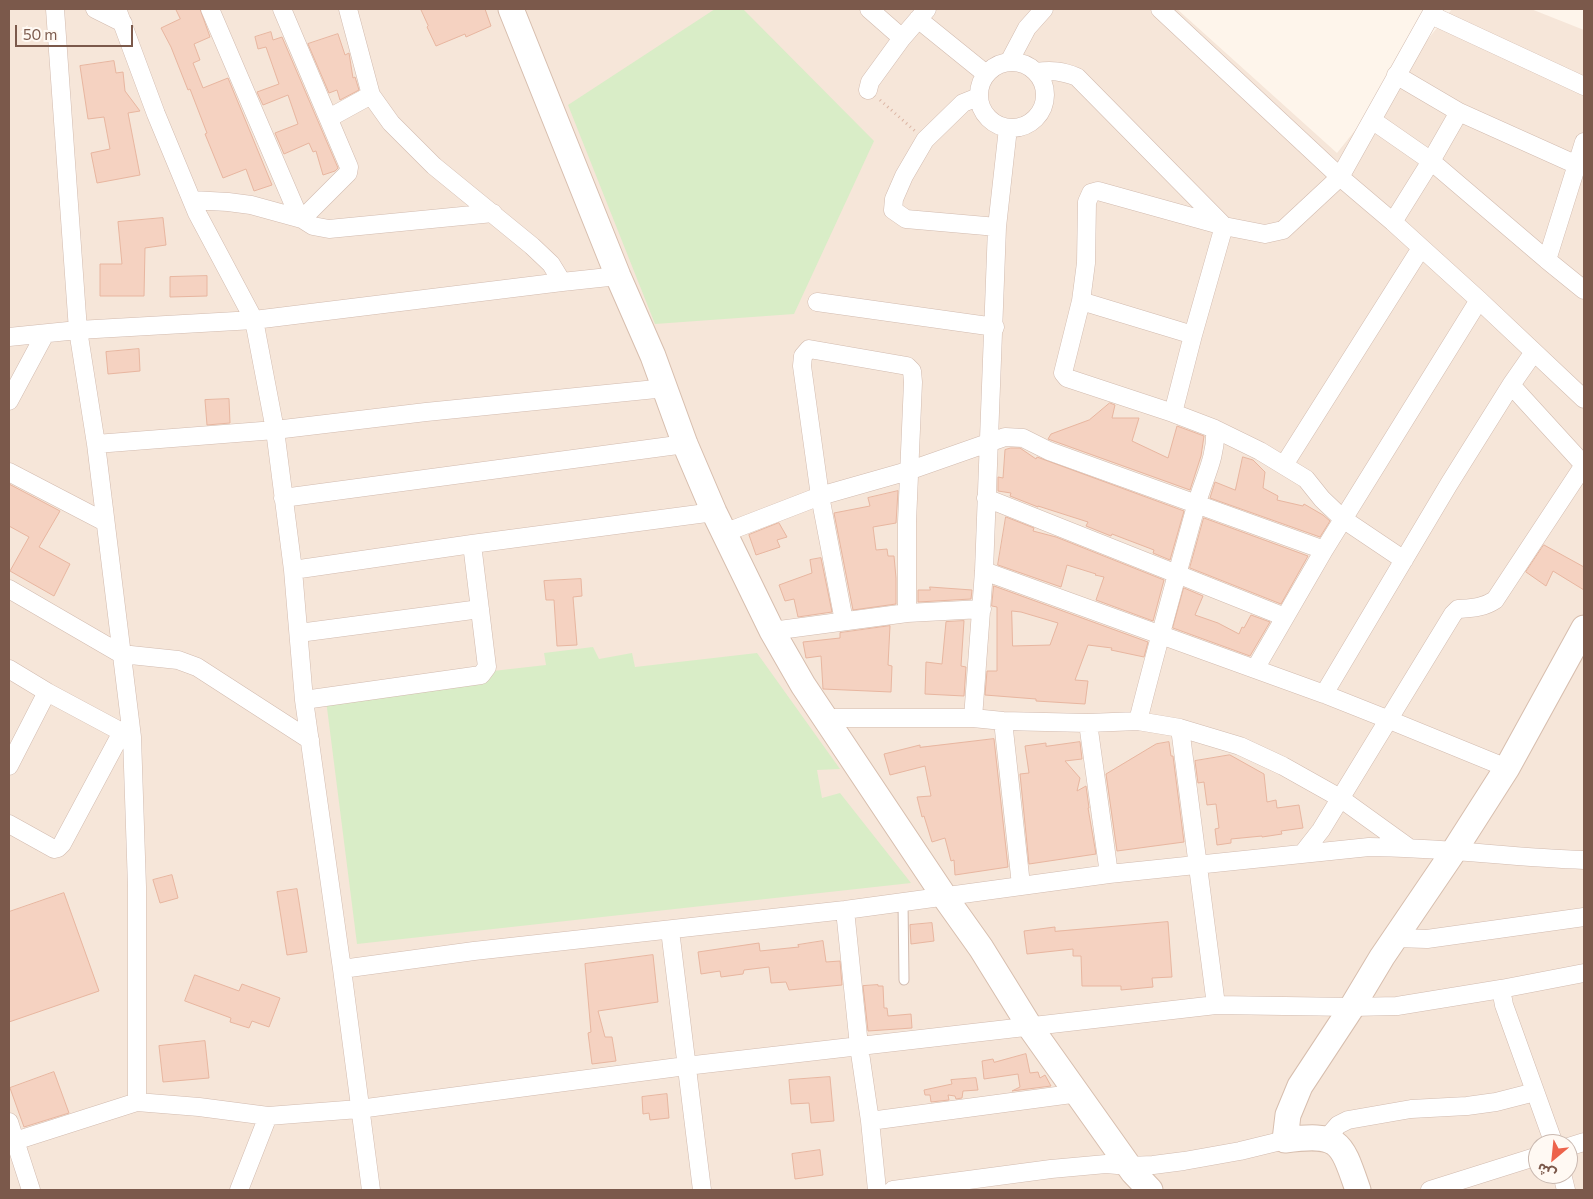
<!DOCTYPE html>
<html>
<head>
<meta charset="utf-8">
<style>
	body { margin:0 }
	#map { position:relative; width:1593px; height:1199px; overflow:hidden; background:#fef5eb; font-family:Commissioner,"Noto Sans Arabic",sans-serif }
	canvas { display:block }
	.frame { position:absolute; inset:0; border:10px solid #7b594b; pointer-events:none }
	.north { position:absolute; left:1528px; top:1134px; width:50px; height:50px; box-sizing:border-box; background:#fff9f3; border:1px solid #cab9b0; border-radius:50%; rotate:208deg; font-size:14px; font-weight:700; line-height:20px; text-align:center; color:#7b594b }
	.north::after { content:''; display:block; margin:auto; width:18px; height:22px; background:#ed634b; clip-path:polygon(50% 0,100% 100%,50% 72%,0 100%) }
	.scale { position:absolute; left:15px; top:25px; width:118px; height:22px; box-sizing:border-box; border:2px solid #7b594b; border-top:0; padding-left:6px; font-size:15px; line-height:18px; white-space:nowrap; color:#7b594b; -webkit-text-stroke:4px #fff9f3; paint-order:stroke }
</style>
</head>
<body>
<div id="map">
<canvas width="1593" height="1199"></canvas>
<div class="frame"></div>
<div class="north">ش</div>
<div class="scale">50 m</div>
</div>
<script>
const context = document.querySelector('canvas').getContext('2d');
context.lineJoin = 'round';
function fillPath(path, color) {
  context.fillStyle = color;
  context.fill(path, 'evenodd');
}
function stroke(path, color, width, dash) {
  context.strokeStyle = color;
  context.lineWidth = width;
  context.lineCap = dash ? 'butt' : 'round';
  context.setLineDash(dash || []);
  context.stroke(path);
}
fillPath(new Path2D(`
	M9 9H1177L1337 153 1452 9H1531L1584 30V1190H9ZM1538 1144H1568V1174H1538Z`), '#f6e6d9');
fillPath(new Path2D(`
	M715 9H743L874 141 794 314 655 324 568 105Z
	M593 647 599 659 632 653 635 667 757 653 840 769 817 770 822 798 840 793 911 883 357 944 326 700 484 684V672L546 665 544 653Z`), '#d9edc7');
const building = new Path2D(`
	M176 9H200L210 37 194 44 200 60 193 63 203 88 228 78 272 185 254 191 246 169 223 178 205 134 207 133 190 89 188 90 171 47 161 28 180 19Z
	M421 9H485L491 26 466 37 465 34 436 46 427 27 428 26Z
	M271 32 273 40 282 37 338 168 335 171 323 175 316 151 313 152 309 143 284 154 275 133 298 124 288 95 263 105 257 92 279 84 266 47 258 49 255 37Z
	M338 34 345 55 349 53 353 78 355 77 359 90 340 100 337 90 329 93 308 44Z
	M114 61 116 73 123 72 125 91 140 111 128 113 140 175 97 183 91 153 110 149 104 117 88 119 80 66Z
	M163 218 166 245 145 248 144 296H100V264H122L118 222Z
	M207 276V296L170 297V277Z
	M139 349 140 371 108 374 106 352Z
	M229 399 230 423 207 425 205 400Z
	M1110 403 1115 405 1112 418H1139L1132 441 1168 458 1177 426 1204 436 1201 456 1190 490 1048 439 1051 434 1089 420Z
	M1011 448H1020L1036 459 1037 457 1184 511 1170 560 1153 553 1154 550 1112 534 1111 536 1086 526 1088 522 1038 506V507L1010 496 1011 493 998 491V477L1003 478 1005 450Z
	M1243 457 1253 460 1265 472 1263 488 1278 496 1277 500 1303 506 1304 504 1323 515 1330 521 1320 537 1210 498 1215 482 1235 490Z
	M9 484 60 511 39 547 70 564 54 596 10 571 29 537 9 526Z
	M898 491 896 523 873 527 876 550 887 549 888 556H894L896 578V604L853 610 834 513 870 506 868 498Z
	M1006 517 1034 528 1033 531 1056 537 1164 580 1153 621 1096 600 1104 577 1095 575 1096 574 1067 565 1061 587 998 565Z
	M1204 518 1308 556 1281 604 1190 568Z
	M779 523 787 537 777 540 780 547 756 555 749 535Z
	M1544 545 1584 567V590L1553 571 1546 586 1526 572Z
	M821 558 832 612 798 617 794 599 785 601 779 585 812 573 810 560Z
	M581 579 582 596 573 597 577 645 557 646 554 600H546L544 581Z
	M994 586 1148 642 1144 657 1111 650 1112 648 1088 645 1075 680 1088 681 1085 704 1036 701V699L985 695 987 671H997V607L992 606ZM1012 611 1021 612 1058 623 1050 645 1013 646Z
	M930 587 972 590 971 599 918 602V590H930Z
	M1184 588 1203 596 1195 615 1218 623 1239 634 1242 627 1244 628 1251 615 1270 622 1250 656 1173 628Z
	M964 621 961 666 966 667 964 696 925 694 926 662 942 664 946 622Z
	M890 626 888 665 892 666 891 692 823 689 821 656 806 658 803 642 840 638V633Z
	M994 739 1008 867 955 875 954 860 951 861 945 838 932 842 924 816 922 817 917 797 931 796 925 766 890 775 884 754 920 745V747Z
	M1080 742 1082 759 1065 761 1080 778 1077 791 1086 786 1089 808H1088L1096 854 1029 864 1020 774 1029 773 1025 746 1046 743V746Z
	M1169 742 1171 756H1173L1184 842 1117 851 1106 774 1156 744Z
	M1230 755 1264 774 1267 802 1276 800 1277 808 1299 805 1303 828 1281 831 1282 834 1262 837V836L1231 839V843L1217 845 1215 829 1219 828 1216 804 1207 805 1204 782 1198 783 1195 761Z
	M172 875 178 898 160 903 153 880Z
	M297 889 307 952 287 955 277 892Z
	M64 893 99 991 9 1022V912Z
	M1168 922 1172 977 1152 978 1153 987 1121 990V986H1082L1081 956H1073V949L1027 954 1024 931 1055 927V931Z
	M932 923 934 941 911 944 910 925Z
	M823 941 826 962 840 961 842 985 789 990 786 982 771 983 769 967 744 970 743 974 721 977 720 971 701 974 698 952 759 943 760 951 799 947 798 945Z
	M653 955 658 1002 598 1011 605 1037H612L616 1061 592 1064 588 1033 591 1032 585 964Z
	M195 975 239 991 242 984 280 998 269 1027 252 1021 249 1028 230 1022 231 1018 185 1001Z
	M878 985V986H883L884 1008H887L888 1016 911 1014 912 1028 868 1031 863 986Z
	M205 1041 209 1078 163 1082 159 1046Z
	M1026 1054 1030 1073 1038 1072 1040 1078 1045 1075 1051 1086 1012 1091 1020 1087 1018 1074 984 1079 982 1061 993 1059 994 1062Z
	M54 1072 69 1113 24 1127 10 1088Z
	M830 1077 834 1121 811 1123 809 1103 791 1104 789 1080Z
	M976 1078 978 1090 963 1091 962 1098 956 1099 955 1096 948 1095 949 1100 931 1102 930 1095H925L924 1090 952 1084 951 1080Z
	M667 1094 669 1118 650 1120 649 1113 643 1114 642 1097Z
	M820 1150 823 1175 795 1179 792 1154Z`);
fillPath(building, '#f5d2c1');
stroke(building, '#e8b6a0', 1);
const lane = new Path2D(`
	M903 902 904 980`);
const street = new Path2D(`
	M55 9 78 330 96 444 132 737 137 887V1102
	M95 9 123 23
	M117 9 156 114 197 213 254 320 275 430 293 570 304 700 342 969 371 1190
	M210 9 299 217
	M348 9 371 95 391 123 434 166 532 246 551 264 562 282
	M869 9 902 38
	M1160 9 1340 177 1393 222 1479 300 1584 399
	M1431 15 1584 86
	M918 19 986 74
	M979 95a33 33 0 1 1 66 0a33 33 0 1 1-66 0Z
	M1009 62 1027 28 1044 9
	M1036 72C1052 70 1062 71 1077 77L1224 226 1193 335 1173 413
	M1396 75 1459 112 1577 165
	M868 90 870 82 902 38 927 9
	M978 97 963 103 925 140 904 176 894 199 893 210 906 219 997 227
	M329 118 371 95
	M1372 120 1431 161 1547 260 1584 290
	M192 200 228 202 251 205 302 219 348 173 349 167 282 9
	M302 219 313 226 329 229 493 213
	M1393 222 1431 161 1459 112
	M1547 260 1584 142
	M1081 301 1193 335
	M817 302 995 327
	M9 337 78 330 254 320 562 282 618 276
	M1511 385 1584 465
	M9 401 45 334
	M96 444 275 430 426 412 666 388
	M1284 465 1421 248
	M9 472 105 522
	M283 498 685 444
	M986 498 1285 617
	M724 533 820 496 908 471 1005 437 1023 438 1049 451 1324 550
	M1404 560 1343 519 1322 499 1306 479 1260 451 1215 429 1173 413 1067 378 1063 373 1081 301 1086 263 1087 202 1091 193 1098 191 1224 226 1265 234 1283 230 1340 177 1434 9
	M293 570 472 544 714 512
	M984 571 1324 694 1387 719 1507 768
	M9 589 121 654 178 660 197 667 310 740
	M844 621 820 496 802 366 803 356 809 349 907 366 912 371 913 382 907 522V613
	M772 631 907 613 982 609
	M299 633 480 609
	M9 669 47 692 131 737
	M1255 669 1324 550 1479 300
	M1324 694 1449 484 1511 385 1534 352
	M304 700 481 675 487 667 472 544
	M826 718H973L1003 721 1088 723 1138 721 1180 728 1240 746 1283 766 1340 798 1408 847
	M973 718 984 571 997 227 1008 128
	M1003 721 1021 885
	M1138 721C1156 649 1176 578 1196 506 1203 480 1217 457 1215 429
	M1088 723 1109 874
	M1180 728 1216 1005
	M9 766 47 692
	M9 824 54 849 58 848 62 844 122 732
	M1303 853 1321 830 1453 614 1458 609C1471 608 1483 608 1495 600L1584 465
	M845 910 859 1046 870 1121 877 1190
	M670 930 702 1190
	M1395 938 1427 939 1584 917
	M342 969 474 951 845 910 1109 874 1369 847C1441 847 1512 858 1584 860
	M870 1121 1079 1093
	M9 1122 31 1190
	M1326 1139 1338 1125 1348 1120 1411 1109 1467 1106 1496 1102 1535 1092
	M15 1141 137 1102 199 1107 268 1116 359 1109 686 1066 1216 1005 1352 1007 1397 1006 1501 989
	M1554 1144 1504 1005 1501 989 1584 973
	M1568 1147 1584 1142
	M1562 1174 1566 1190
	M239 1190 268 1116
	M893 1190 1051 1169 1106 1164 1129 1166 1153 1165 1184 1161 1240 1151 1285 1140
	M1430 1190 1538 1156`);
const secondary = new Path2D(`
	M511 9 618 276 653 356 685 444 714 512 772 631 803 685 944 896 981 948 1030 1027 1133 1172 1150 1190
	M1358 1190C1341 1141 1340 1133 1285 1140L1288 1115 1300 1086 1352 1007 1382 957 1454 851 1507 768 1584 628`);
stroke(lane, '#d2bbaf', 11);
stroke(street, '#d2bbaf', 19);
stroke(secondary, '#d7beae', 27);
stroke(new Path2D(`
	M880 100 915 131`), '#dbb4a3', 3, [1, 4]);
stroke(lane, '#fff', 9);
stroke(street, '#fff', 18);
stroke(secondary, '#fff', 25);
</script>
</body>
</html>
